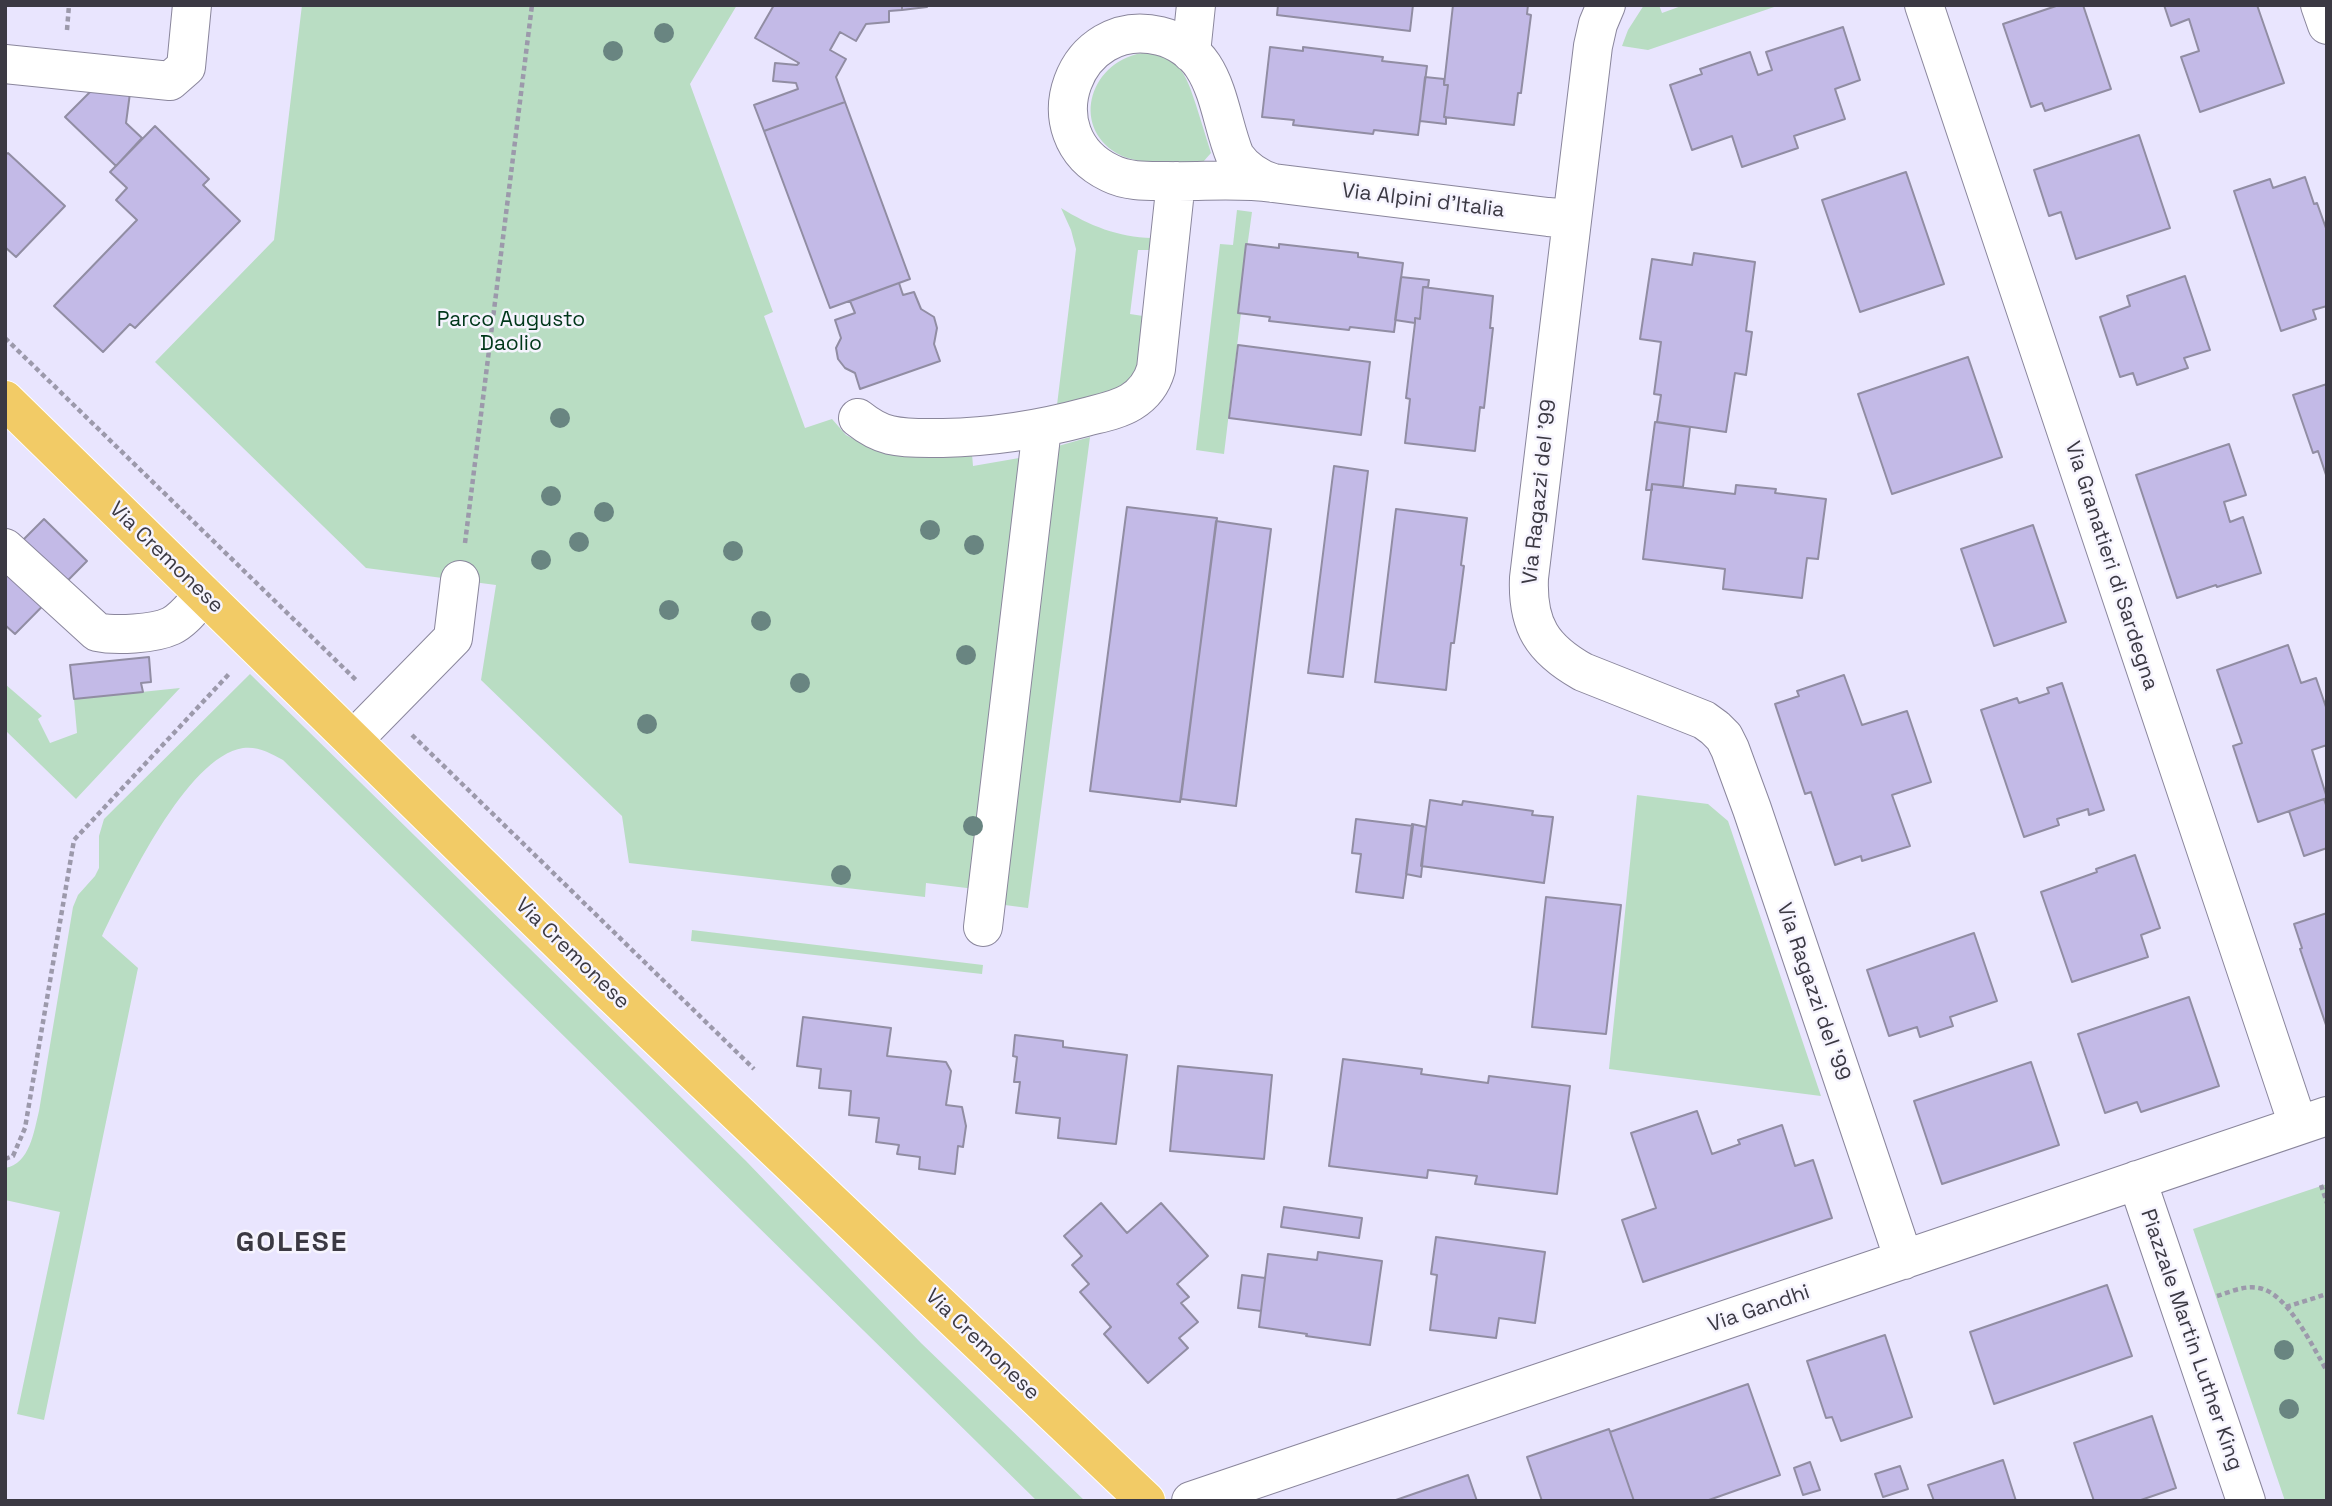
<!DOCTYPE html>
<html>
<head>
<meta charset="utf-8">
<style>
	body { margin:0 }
	#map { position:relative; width:2332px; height:1506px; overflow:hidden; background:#e9e5fe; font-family:"Space Grotesk",sans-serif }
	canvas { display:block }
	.frame { position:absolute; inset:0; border:7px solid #3b3943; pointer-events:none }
</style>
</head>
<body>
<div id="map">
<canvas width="2332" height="1506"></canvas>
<div class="frame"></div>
</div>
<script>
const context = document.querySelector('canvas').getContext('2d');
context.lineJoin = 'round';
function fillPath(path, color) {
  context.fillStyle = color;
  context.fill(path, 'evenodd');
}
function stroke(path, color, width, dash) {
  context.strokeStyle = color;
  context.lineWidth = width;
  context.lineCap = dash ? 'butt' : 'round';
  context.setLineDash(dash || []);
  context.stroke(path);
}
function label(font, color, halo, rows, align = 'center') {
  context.font = font + ' "Space Grotesk",sans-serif';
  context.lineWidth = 5;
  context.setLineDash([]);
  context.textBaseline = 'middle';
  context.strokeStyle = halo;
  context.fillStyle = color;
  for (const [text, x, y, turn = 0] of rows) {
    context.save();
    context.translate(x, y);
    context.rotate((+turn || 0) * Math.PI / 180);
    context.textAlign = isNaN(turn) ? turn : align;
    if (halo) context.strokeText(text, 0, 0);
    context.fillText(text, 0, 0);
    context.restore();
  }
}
fillPath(new Path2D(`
	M302 5H737L690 84 773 312 764 316 805 428 832 419 846 435 867 446 972 454 973 466 1025 457 975 889 926 883 925 897 629 863 622 816 481 680 496 585 366 568 155 362 274 240Z
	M1644 5H1659L1662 13 1684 5H1780L1648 50 1622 46 1628 30Z
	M1142 53C1179 54 1186 74 1196 105 1201 121 1206 137 1211 153L1203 162C1180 162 1142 165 1122 156 1070 131 1087 63 1142 53Z
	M1061 208C1090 226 1118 237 1152 238L1151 250H1138L1130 314 1143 316C1141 331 1141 371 1131 382 1117 397 1077 401 1057 405L1076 249 1071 230Z
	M1237 210 1252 212 1238 313H1241L1224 454 1196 450 1220 244 1233 245Z
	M1090 437 1028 908 997 904 1051 448Z
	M250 674 746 1161 921 1343 1085 1501H1037L283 760C270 753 258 746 243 748 186 757 126 887 102 936L138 968 44 1420 17 1414 60 1212 5 1200V1168C30 1164 34 1131 39 1111L73 907 78 895 95 876 99 868V836L104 819Z
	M5 684 42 716 38 719 50 743 77 733 74 699 180 688 76 799 5 730Z
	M1637 795 1708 804 1728 821 1821 1096 1609 1069Z
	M692 930 983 965 982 974 691 941Z
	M2327 1184V1501H2285L2193 1229Z`), '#b9ddc3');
const building = new Path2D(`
	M774 5H902V10L889 11V22L866 24 856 41 840 32 830 50 846 59 836 77 845 102 764 131 754 105 798 89 796 83 773 81 775 63 797 65 799 63 755 38Z
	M902 5H927V7L902 10Z
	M1278 5H1413L1410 31 1277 15Z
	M1453 5H1528L1527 14 1531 15 1521 93H1518L1514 125 1444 117 1448 85H1444Z
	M2059 5H2083L2111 89 2045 111 2042 103 2031 107 2003 24Z
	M2164 5H2257L2284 83 2200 112 2181 57 2199 51 2189 19 2171 26Z
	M1843 27 1860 80 1835 89 1845 119 1794 136 1798 148 1742 167 1732 136 1692 150 1670 85 1702 74 1700 69 1750 52 1758 75 1772 70 1766 52Z
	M1270 47 1303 51V47L1383 57 1382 61 1427 66 1418 135 1374 130 1373 134 1293 125 1294 120 1262 117Z
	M1425 77 1444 79V85H1448L1444 117H1446V124L1420 121Z
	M93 89 130 93 126 123 142 138 116 166 65 117Z
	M845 102 910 279 830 308 764 131Z
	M155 126 209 179 203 185 240 221 135 328 130 324 103 352 54 306 137 220 116 200 127 188 110 172Z
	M2139 135 2170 228 2076 259 2061 212 2049 216 2034 170Z
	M8 153 65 206 16 257 5 247V155Z
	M1906 172 1944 284 1860 312 1822 200Z
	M2305 177 2314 204 2317 203 2327 231V306L2313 310 2316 319 2281 331 2234 191 2270 179 2273 188Z
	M1246 244 1279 248V244L1358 253V257L1403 263 1394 332 1350 327 1349 330 1269 321 1270 317 1238 313Z
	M1694 253 1755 262 1746 331 1752 332 1746 375 1735 373 1726 432 1657 422 1661 395 1654 394 1661 342 1640 339 1652 259 1692 265Z
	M2185 276 2210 350 2184 358 2188 368 2137 385 2133 373 2120 377 2100 317 2130 306 2127 296Z
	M1401 277 1429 280 1428 287H1423L1420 319 1415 318V323L1395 320Z
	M899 283 903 295 914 292 921 309 934 317 937 328 934 344 940 361 860 389 855 373 845 368 838 359 836 348 841 338 835 320 855 313 850 301Z
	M1423 287 1493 296 1490 328H1493L1484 408 1480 407 1475 451 1405 443 1410 399 1406 398 1415 323V318L1420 319Z
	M1238 345 1370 362 1361 435 1229 418Z
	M1968 357 2002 457 1892 494 1858 394Z
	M2327 384V478L2318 451 2313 453 2293 395Z
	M1655 422 1690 427 1683 487 1652 484V490H1646Z
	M2229 444 2246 495 2224 502 2230 522 2243 517 2261 573 2217 587 2216 585 2177 598 2136 475Z
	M1334 466 1368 471 1343 677 1308 673Z
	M1652 484 1735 494 1736 485 1776 489 1775 493 1826 499 1818 559 1807 558 1802 598 1723 589 1725 569 1643 559Z
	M1127 507 1217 518 1180 802 1090 791Z
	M1396 509 1467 518 1461 565 1464 566 1454 643H1451L1446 690 1375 682Z
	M44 519 87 561 15 634 5 625V558Z
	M1216 521 1271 529 1236 806 1181 799Z
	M2033 525 2066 622 1994 646 1961 549Z
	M2288 645 2301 683 2316 678 2327 710V745L2312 750 2327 798 2258 822 2233 746 2242 743 2217 670Z
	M149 657 151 682 141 683 143 692 74 699 70 665Z
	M1844 675 1862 725 1907 711 1931 782 1892 795 1910 846 1862 861 1861 856 1835 865 1811 792 1805 794 1775 704 1799 696 1797 691Z
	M2062 683 2104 810 2089 815 2088 809 2057 819 2059 825 2024 837 1981 710 2017 698 2019 703 2049 693 2047 688Z
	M2324 799 2327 808V848L2304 856 2289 811Z
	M1430 800 1462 805 1463 801 1533 811 1532 815 1553 817 1544 883 1421 866Z
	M1356 819 1413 826 1403 898 1356 892 1361 854 1352 853Z
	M1412 824 1426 827 1421 877 1406 874Z
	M2135 855 2160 928 2141 935 2148 957 2072 982 2041 892 2097 872 2096 869Z
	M1546 897 1621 905 1606 1034 1532 1027Z
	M2327 913V1028L2300 949 2302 948 2294 924Z
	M1974 933 1997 1001 1950 1017 1953 1026 1920 1037 1917 1027 1889 1036 1867 970Z
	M2189 997 2219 1086 2141 1112 2137 1102 2105 1113 2078 1034Z
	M803 1017 891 1028 887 1056 946 1062 951 1071 946 1105 962 1107 966 1126 963 1147 958 1146 955 1174 919 1169 920 1157 897 1154 899 1145 876 1142 879 1118 849 1115 851 1091 819 1088 821 1069 797 1066Z
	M1015 1035 1063 1041V1047L1127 1055 1116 1144 1058 1138 1060 1118 1016 1113 1020 1082H1014L1017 1057 1013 1056Z
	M1343 1059 1422 1069 1421 1074 1488 1083 1489 1076 1570 1086 1557 1194 1475 1184 1477 1176 1428 1170 1427 1178 1329 1166Z
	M2031 1062 2059 1145 1942 1184 1914 1101Z
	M1178 1066 1272 1075 1264 1159 1170 1151Z
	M1697 1111 1712 1154 1740 1144 1738 1140 1782 1125 1795 1166 1813 1160 1832 1218 1643 1282 1622 1220 1656 1208 1631 1133Z
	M1101 1203 1127 1233 1161 1203 1208 1256 1177 1284 1189 1297 1181 1303 1198 1322 1179 1338 1188 1348 1148 1383 1104 1334 1111 1327 1080 1292 1089 1284 1072 1265 1082 1256 1064 1236Z
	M1284 1207 1362 1218 1359 1238 1281 1227Z
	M1436 1237 1545 1252 1535 1323 1499 1318 1496 1338 1430 1330 1437 1275 1431 1274Z
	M1318 1252 1382 1261 1370 1345 1306 1336 1307 1334 1259 1327 1268 1254 1317 1260Z
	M1242 1275 1265 1278 1261 1311 1238 1308Z
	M2107 1285 2132 1356 1994 1404 1970 1332Z
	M1885 1335 1912 1417 1841 1441 1832 1417 1826 1418 1807 1361Z
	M1748 1384 1780 1475 1706 1501H1634L1610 1432Z
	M2152 1416 2176 1488 2138 1501H2094L2074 1443Z
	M1609 1429 1634 1501H1542L1527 1457Z
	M2003 1460 2016 1501H1934L1928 1485Z
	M1810 1462 1820 1490 1803 1495 1794 1468Z
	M1900 1466 1908 1489 1883 1497 1875 1474Z
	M1468 1475 1477 1501H1393Z`);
fillPath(building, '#c3bae7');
stroke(building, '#918da3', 2);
const minor = new Path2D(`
	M1606 5 1598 24 1593 46 1529 578C1527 625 1542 649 1583 672L1704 720 1715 728 1724 737 1730 749 1752 809 1904 1260
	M1924 5 2298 1125
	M2320 5 2327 25
	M1191 53 1196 5
	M5 64 170 81 186 67 192 5
	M1273 183C1257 178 1245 170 1235 156 1223 127 1220 92 1203 66 1194 52 1177 40 1160 36 1074 15 1030 135 1110 173 1128 182 1148 181 1167 181 1202 182 1238 178 1273 183L1548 217 1572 219
	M858 418C868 426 877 432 890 435 907 439 926 438 943 438 992 437 1038 430 1086 417 1101 413 1118 410 1131 402 1144 394 1152 383 1156 369L1176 181
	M5 548 97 632C115 636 154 634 171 626 184 620 194 605 204 595
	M353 740 453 638 460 580
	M983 927 1042 428
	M2137 1180 2246 1501
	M1191 1501 2327 1116`);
const major = new Path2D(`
	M5 400 610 992 1146 1501`);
stroke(minor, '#8a869c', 40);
stroke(major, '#fff', 40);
stroke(new Path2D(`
	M67 30 69 5
	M5 338 356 680
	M465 543 532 5
	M412 735 754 1069
	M5 1159 13 1156 25 1128 74 840 229 674
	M2321 1185 2327 1203
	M2217 1296C2230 1292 2245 1285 2259 1288 2288 1293 2313 1348 2327 1371
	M2286 1307 2327 1294`), '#9c99ab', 4.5, [5, 3.5]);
stroke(minor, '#fff', 38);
stroke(major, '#f2cb66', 38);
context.fillStyle = '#698581';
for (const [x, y] of [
	[664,33],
	[613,51],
	[560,418],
	[551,496],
	[604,512],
	[930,530],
	[579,542],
	[974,545],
	[733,551],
	[541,560],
	[669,610],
	[761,621],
	[966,655],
	[800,683],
	[647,724],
	[973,826],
	[841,875],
	[2284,1350],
	[2289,1409]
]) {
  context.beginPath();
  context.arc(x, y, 10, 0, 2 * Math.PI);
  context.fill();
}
label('21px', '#3b3943', '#f6f4fe', [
	["Via Alpini d'Italia",1423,201,7],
	["Via Ragazzi del '99",1540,492,-84],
	["Via Cremonese",166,558,44],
	["Via Granatieri di Sardegna",2111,566,72],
	["Via Cremonese",572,954,44],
	["Via Ragazzi del '99",1813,992,71],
	["Via Gandhi",1759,1309,-19],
	["Piazzale Martin Luther King",2191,1340,71],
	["Via Cremonese",982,1345,44]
]);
label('21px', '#00371a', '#f6f4fe', [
	["Parco Augusto",511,320],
	["Daolio",511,344]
]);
context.letterSpacing = '2px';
label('bold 28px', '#3b3943', '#f6f4fe', [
	["GOLESE",292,1243]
]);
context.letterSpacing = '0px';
</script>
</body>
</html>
